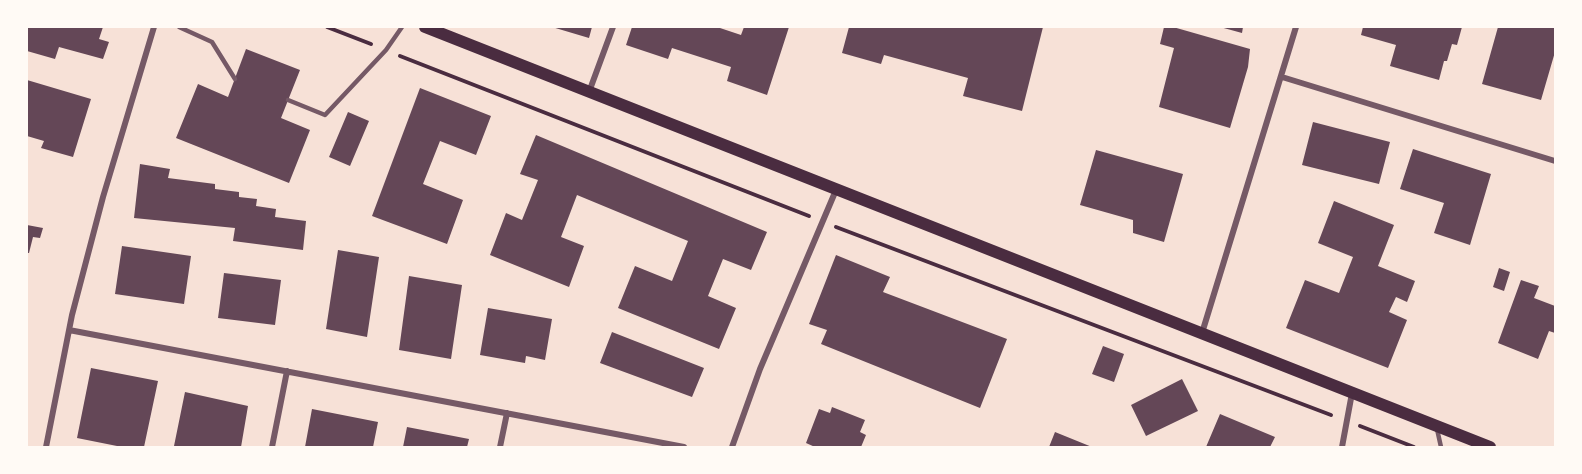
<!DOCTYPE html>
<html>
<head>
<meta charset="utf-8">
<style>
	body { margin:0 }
	#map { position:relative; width:1582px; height:474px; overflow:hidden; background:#f7e1d7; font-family:"PT Sans Narrow",sans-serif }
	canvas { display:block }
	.frame { position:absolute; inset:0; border:28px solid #fffaf5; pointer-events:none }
</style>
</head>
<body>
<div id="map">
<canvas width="1582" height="474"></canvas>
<div class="frame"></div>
</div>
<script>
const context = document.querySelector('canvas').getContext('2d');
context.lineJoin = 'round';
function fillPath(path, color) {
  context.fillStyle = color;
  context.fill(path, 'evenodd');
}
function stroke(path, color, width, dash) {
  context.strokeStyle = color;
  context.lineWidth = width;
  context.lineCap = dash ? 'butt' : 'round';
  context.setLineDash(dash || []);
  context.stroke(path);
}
fillPath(new Path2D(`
	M27 27H103L99 39 109 42 103 59 59 47 55 59 27 51Z
	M552 27H592L589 38Z
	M632 27H717L741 35 744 27H789L767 95 727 81 731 67 672 48 668 59 626 45Z
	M849 27H1043L1022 111 963 96 968 78 884 55 881 64 842 53Z
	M1164 27H1173L1250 49 1248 67 1230 128 1159 107 1174 48 1160 44Z
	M1220 27H1243L1242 33Z
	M1363 27H1462L1457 45 1452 44 1447 61H1444L1439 80 1390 66 1396 45 1361 35Z
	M1498 27H1555V52L1541 100 1482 84Z
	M246 49 300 70 281 118 310 130 289 183 176 138 198 84 228 97Z
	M27 80 91 99 73 157 41 148 44 141 27 136Z
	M420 88 491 116 476 155 440 141 423 184 463 200 447 244 372 216Z
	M348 112 369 121 350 166 329 157Z
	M1313 122 1390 142 1379 184 1302 165Z
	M536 135 767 232 751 270 723 259 708 296 736 308 719 349 618 308 635 266 672 281 688 241 577 195 561 237 584 246 569 287 490 255 506 213 522 220 538 180 520 174Z
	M1413 149 1491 174 1470 245 1434 233 1444 203 1400 189Z
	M1096 150 1183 174 1164 242 1133 233V220L1080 205Z
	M140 164 170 169 168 178 215 184V189L239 192V197L257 199 256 206 276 209 275 217 306 221 303 250 233 241 235 228 134 218Z
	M1334 201 1394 225 1378 266 1415 281 1407 302 1396 297 1389 312 1407 320 1388 368 1286 328 1305 280 1339 293 1353 257 1318 243Z
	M27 225 43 228 40 238 33 237 29 253H27Z
	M122 246 191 256 184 304 115 294Z
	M338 250 379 257 367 337 326 329Z
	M836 255 890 277 883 292 1007 339 980 408 821 344 827 330 809 324Z
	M1499 268 1510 272 1504 291 1493 287Z
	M224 273 281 280 275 325 218 318Z
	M409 276 462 285 451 359 399 350Z
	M1521 280 1539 286 1534 298 1555 306V333L1549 331 1538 359 1498 343Z
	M488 308 552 319 545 360 526 356 525 363 480 355Z
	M612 332 704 368 692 397 600 363Z
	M1103 346 1124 354 1114 382 1092 374Z
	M91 368 158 381 144 447H122L77 438Z
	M1182 379 1198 411 1146 436 1131 405Z
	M185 392 248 406 241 447 174 446Z
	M832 407 865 420 860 432 866 435 861 447H815L806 443 819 409 830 413Z
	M312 409 378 422 373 447H305Z
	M1220 414 1275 437 1270 447H1206Z
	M407 427 469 439 467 447H403Z
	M1055 432 1092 447H1049Z`), '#644757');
stroke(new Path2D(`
	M327 27 371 44
	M400 56 809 216
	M836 227 1331 415
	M1360 426 1414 447`), '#4a2c40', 4);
stroke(new Path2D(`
	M179 27 212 42 235 79
	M288 100 325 115 386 50 402 27
	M1437 429 1441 447`), '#755966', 4.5);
stroke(new Path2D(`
	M1282 77 1555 161
	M589 92 613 27
	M69 330 684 447
	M1202 333 1296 27
	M46 447 72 315 103 197 154 27
	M272 447 287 371
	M500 447 507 413
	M732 447 760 369 836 190
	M1342 447 1352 393`), '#755966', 6);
stroke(new Path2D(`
	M425 27 1490 447`), '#4a2c40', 12);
</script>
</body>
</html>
